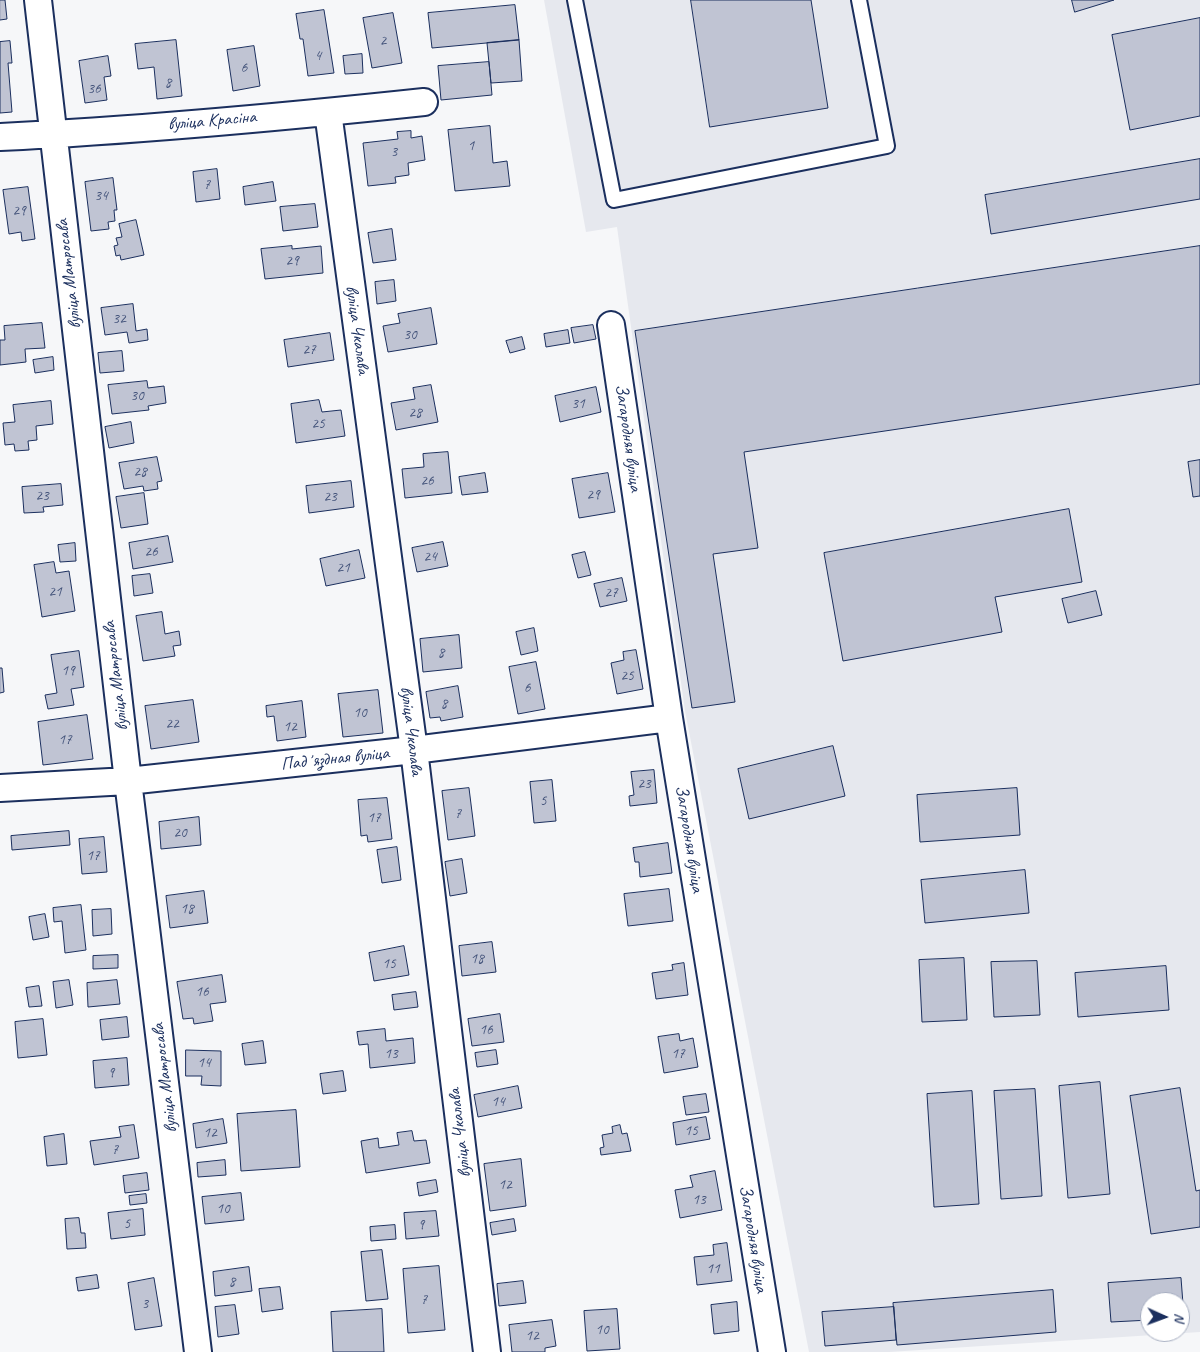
<!DOCTYPE html>
<html>
<head>
<meta charset="utf-8">
<style>
	body { margin:0 }
	#map { position:relative; width:1200px; height:1352px; overflow:hidden; background:#f6f7f9; font-family:Caveat,sans-serif }
	canvas { display:block }
	.north { position:absolute; left:1140px; top:1292px; width:50px; height:50px; box-sizing:border-box; background:#fff; border:1px solid #a4acbf; border-radius:50%; rotate:92deg; font-size:14px; font-weight:700; line-height:20px; text-align:center; color:#1b2f5e }
	.north::after { content:''; display:block; margin:auto; width:18px; height:22px; background:#1b2f5e; clip-path:polygon(50% 0,100% 100%,50% 72%,0 100%) }
</style>
</head>
<body>
<div id="map">
<canvas width="1200" height="1352"></canvas>
<div class="north">N</div>
</div>
<script>
const context = document.querySelector('canvas').getContext('2d');
context.lineJoin = 'round';
function fillPath(path, color) {
  context.fillStyle = color;
  context.fill(path, 'evenodd');
}
function stroke(path, color, width, dash) {
  context.strokeStyle = color;
  context.lineWidth = width;
  context.lineCap = dash ? 'butt' : 'round';
  context.setLineDash(dash || []);
  context.stroke(path);
}
function label(font, color, halo, rows, align = 'center') {
  context.font = font + ' Caveat,sans-serif';
  context.lineWidth = 4;
  context.setLineDash([]);
  context.textBaseline = 'middle';
  context.strokeStyle = halo;
  context.fillStyle = color;
  for (const [text, x, y, turn = 0] of rows) {
    context.save();
    context.translate(x, y);
    context.rotate((+turn || 0) * Math.PI / 180);
    context.textAlign = isNaN(turn) ? turn : align;
    if (halo) context.strokeText(text, 0, 0);
    context.fillText(text, 0, 0);
    context.restore();
  }
}
fillPath(new Path2D(`
	M544 0H1200V1332L889 1352H809L685 711 617 227 586 232ZM1150 1302H1180V1332H1150Z`), '#e6e8ee');
const building = new Path2D(`
	M0 0H5L7 19 0 20Z
	M691 0H811L828 108 710 127Z
	M1072 0H1114L1075 12Z
	M515 5 519 40 432 48 428 13Z
	M324 10 334 73 308 76 303 39H300L296 14Z
	M393 13 402 63 372 68 363 18Z
	M1200 18V116L1130 130 1112 35Z
	M176 40 182 96 157 99 154 67 138 69 135 44Z
	M519 40 522 81 491 83 487 43Z
	M10 41 12 63H8L12 112 0 113V42Z
	M254 46 260 86 233 91 227 50Z
	M362 54 363 73 345 74 343 56Z
	M108 56 111 76 104 77 107 100 85 103 79 61Z
	M489 62 492 95 441 100 438 66Z
	M490 126 493 163 507 161 510 186 455 191 448 130Z
	M411 131V138L422 136 425 160 408 163 409 175 395 177 396 183 368 186 363 143 398 139 397 132Z
	M1200 159V199L991 234 985 195Z
	M217 169 220 199 196 202 193 172Z
	M113 178 117 210H114L115 221 108 222 109 229 91 231 85 182Z
	M273 182 276 201 245 205 243 187Z
	M28 187 35 239 22 241 21 232 9 234 3 190Z
	M315 204 318 227 283 231 280 207Z
	M136 220 144 255 121 260 120 255 116 256 114 246 118 245 116 238 122 237 119 224Z
	M392 229 396 260 373 263 368 233Z
	M292 246V249L321 246 323 273 265 279 261 249Z
	M1200 246V384L744 452 758 548 713 554 735 702 692 708 635 331Z
	M394 280 396 301 377 304 375 282Z
	M133 304 136 331 147 329 148 340 129 343 127 332 105 335 101 308Z
	M431 308 437 344 388 352 383 326 400 323 398 314Z
	M42 323 45 348 25 349 26 362 0 365V340H5L4 326Z
	M593 325 596 339 574 343 571 328Z
	M568 330 570 343 546 347 544 334Z
	M330 333 334 360 288 367 284 340Z
	M522 337 525 349 510 353 506 341Z
	M122 351 124 371 100 373 98 353Z
	M53 357 54 370 35 373 33 360Z
	M147 381 148 388 164 386 166 403 148 406 149 410 112 414 108 385Z
	M431 385 438 422 396 430 391 403 415 399 413 388Z
	M596 387 601 412 560 422 555 396Z
	M319 400 322 412 341 410 345 436 296 443 291 404Z
	M51 401 53 424 36 426 37 440 28 441 29 450 15 451 14 444 5 445 3 423 15 422 13 405Z
	M131 422 134 443 109 448 105 427Z
	M448 452 452 493 405 498 402 469 424 467 423 454Z
	M157 457 162 481 157 482 158 489 144 491 143 486 124 489 119 463Z
	M1200 460V496L1193 497 1188 462Z
	M485 473 488 492 462 495 459 477Z
	M608 473 615 512 579 518 572 479Z
	M351 481 354 507 309 513 306 486Z
	M61 484 63 505 43 507 44 512 24 513 22 487Z
	M144 493 148 524 121 528 116 497Z
	M1069 509 1082 582 995 597 1002 632 843 661 824 553Z
	M168 536 173 562 133 569 129 543Z
	M443 542 448 566 417 572 412 548Z
	M75 543 76 561 60 562 58 545Z
	M359 550 365 578 326 586 320 559Z
	M585 552 591 575 578 578 572 555Z
	M54 562 56 573 69 571 75 611 42 617 34 565Z
	M150 574 153 593 134 596 132 576Z
	M622 578 627 601 600 607 594 584Z
	M1096 591 1102 615 1068 623 1062 599Z
	M162 612 165 634 179 631 181 645 173 646 175 656 143 661 136 616Z
	M534 628 538 651 521 655 516 632Z
	M459 635 462 668 423 672 420 639Z
	M636 650 643 689 617 694 611 663 624 660 623 652Z
	M79 651 84 687 71 689 74 705 48 709 45 695 57 693 51 655Z
	M536 662 545 709 518 714 509 667Z
	M0 668H2L4 692 0 693Z
	M458 686 463 717 441 721 440 717 430 718 426 692Z
	M378 690 383 733 343 737 338 694Z
	M193 700 199 742 151 749 145 706Z
	M302 701 306 737 277 741 274 716 267 717 266 706Z
	M87 715 93 759 43 765 38 722Z
	M833 746 845 796 749 819 738 769Z
	M654 770 657 803 630 806 629 796 634 795 631 772Z
	M552 780 556 821 534 823 530 782Z
	M469 788 475 836 448 840 442 791Z
	M1017 788 1020 835 920 842 917 795Z
	M387 798 392 839 368 842 367 835 361 836 358 800Z
	M199 817 201 845 161 849 159 822Z
	M69 831 70 845 12 850 11 836Z
	M104 837 107 872 82 874 79 839Z
	M668 843 672 873 640 877 639 862H635L633 848Z
	M397 847 401 880 382 883 377 850Z
	M462 859 467 893 450 896 445 862Z
	M1025 870 1029 913 925 923 921 880Z
	M669 889 673 921 628 926 624 894Z
	M204 891 208 923 170 928 166 896Z
	M81 905 86 950 65 953 62 921 54 922 53 908Z
	M111 909 112 934 93 936 92 910Z
	M45 914 49 937 33 940 29 917Z
	M492 942 496 972 462 976 459 946Z
	M404 946 409 975 374 981 369 953Z
	M118 955V968L93 969V956Z
	M964 958 967 1020 922 1022 919 960Z
	M1037 961 1040 1015 994 1017 991 962Z
	M684 963 688 995 656 999 652 973 673 970 672 965Z
	M1166 966 1169 1010 1078 1017 1075 973Z
	M222 975 226 1002 210 1004 213 1021 194 1024 193 1018 183 1019 177 982Z
	M69 980 73 1005 56 1008 53 982Z
	M117 980 120 1004 88 1007 87 983Z
	M39 986 42 1006 29 1007 26 988Z
	M416 992 418 1007 394 1010 392 995Z
	M500 1014 504 1042 472 1046 468 1019Z
	M127 1017 129 1037 102 1040 100 1020Z
	M43 1019 47 1055 18 1058 15 1022Z
	M385 1029 386 1041 413 1038 415 1063 370 1068 368 1044 359 1045 357 1032Z
	M679 1034 680 1041 693 1038 698 1067 664 1073 658 1037Z
	M263 1041 266 1063 245 1065 242 1044Z
	M186 1050 221 1051V1086L201 1085 202 1076H186Z
	M496 1050 498 1064 477 1067 475 1053Z
	M127 1058 129 1085 95 1088 93 1061Z
	M343 1071 346 1091 323 1094 320 1074Z
	M1100 1082 1110 1194 1068 1198 1059 1086Z
	M518 1086 522 1108 478 1117 474 1095Z
	M1180 1088 1196 1191 1200 1190V1227L1151 1234 1130 1096Z
	M1035 1089 1042 1196 1001 1199 994 1091Z
	M972 1091 979 1204 934 1207 927 1094Z
	M706 1094 709 1112 686 1115 683 1097Z
	M296 1110 300 1167 241 1171 237 1114Z
	M706 1117 710 1139 676 1145 673 1123Z
	M223 1119 227 1143 196 1148 193 1124Z
	M134 1125 139 1158 94 1165 90 1141 121 1137 119 1127Z
	M620 1125 622 1134 627 1133 631 1151 601 1155 600 1148 604 1147 602 1135 613 1133 612 1127Z
	M412 1131 414 1141 426 1140 430 1163 366 1173 361 1141 378 1138 379 1148 399 1145 397 1133Z
	M64 1134 67 1164 47 1166 44 1137Z
	M521 1159 526 1206 490 1211 484 1164Z
	M225 1160 226 1175 198 1177 197 1163Z
	M715 1171 722 1210 680 1218 675 1190 693 1187 690 1176Z
	M147 1173 149 1190 125 1193 123 1176Z
	M436 1180 438 1192 419 1196 417 1183Z
	M241 1193 244 1220 205 1224 202 1197Z
	M146 1194 147 1203 130 1205 129 1196Z
	M143 1209 145 1235 111 1239 108 1213Z
	M436 1211 439 1236 406 1239 404 1213Z
	M79 1218 81 1233H85L86 1248 67 1249 65 1219Z
	M514 1219 516 1231 492 1235 490 1223Z
	M395 1225 396 1239 371 1241 370 1227Z
	M727 1243 732 1281 697 1285 694 1257 714 1255 713 1245Z
	M382 1250 388 1299 366 1301 361 1252Z
	M439 1266 445 1330 408 1333 403 1269Z
	M249 1267 252 1291 215 1296 213 1272Z
	M97 1275 99 1288 78 1291 76 1278Z
	M154 1278 162 1326 135 1330 128 1283Z
	M1181 1278 1184 1317 1180 1318V1302H1150V1320L1111 1322 1108 1283Z
	M523 1281 526 1303 499 1306 497 1284Z
	M280 1287 283 1309 262 1312 259 1289Z
	M1053 1290 1056 1332 897 1345 893 1303Z
	M737 1302 739 1331 714 1334 711 1305Z
	M235 1305 239 1334 218 1337 215 1307Z
	M894 1307 896 1340 825 1346 822 1312Z
	M382 1309 384 1352H333L331 1312Z
	M617 1309 620 1349 587 1351 584 1311Z
	M552 1320 556 1346 545 1348V1352H512L509 1325Z`);
fillPath(building, '#c0c4d3');
stroke(building, '#1b2f5e', 1);
const lane = new Path2D(`
	M575 0 614 200 887 146 859 0`);
const street = new Path2D(`
	M38 0 128 781 198 1352
	M328 112 414 750 487 1352
	M0 137C142 130 283 117 424 102
	M611 325 669 718 772 1352
	M0 788 128 781 414 750 669 718`);
stroke(lane, '#1b2f5e', 18);
stroke(street, '#1b2f5e', 30);
stroke(lane, '#fff', 14);
stroke(street, '#fff', 26);
label('15px', '#44547b', null, [
	["2",383,41],
	["4",318,56],
	["6",244,68],
	["8",168,83],
	["36",94,89],
	["1",471,146],
	["3",394,152],
	["7",207,185],
	["34",101,196],
	["29",19,211],
	["29",292,261],
	["32",119,319],
	["30",410,335],
	["27",309,350],
	["30",137,396],
	["31",578,404],
	["28",415,413],
	["25",318,424],
	["28",140,472],
	["26",427,481],
	["29",593,495],
	["23",42,496],
	["23",330,497],
	["26",151,552],
	["24",430,557],
	["21",343,568],
	["21",55,592],
	["27",611,593],
	["8",441,653],
	["19",68,671],
	["25",627,676],
	["6",527,688],
	["8",444,704],
	["10",360,713],
	["22",172,724],
	["12",290,727],
	["17",65,740],
	["23",644,784],
	["5",543,801],
	["7",458,814],
	["17",374,818],
	["20",180,833],
	["17",93,856],
	["18",187,909],
	["18",477,959],
	["15",389,964],
	["16",202,992],
	["16",486,1030],
	["13",391,1054],
	["17",678,1054],
	["14",204,1063],
	["9",111,1073],
	["14",498,1102],
	["15",691,1131],
	["12",210,1133],
	["7",115,1150],
	["12",505,1185],
	["13",699,1200],
	["10",223,1209],
	["5",127,1224],
	["9",421,1225],
	["11",713,1269],
	["8",232,1282],
	["7",424,1300],
	["3",145,1304],
	["10",602,1330],
	["12",532,1336]
]);
label('18px', '#1b2f5e', '#fff', [
	["вуліца Красіна",212,121,-5],
	["вуліца Матросава",69,274,-97],
	["вуліца Чкалава",357,330,82],
	["Загародняя вуліца",628,438,82],
	["вуліца Матросава",116,676,-97],
	["вуліца Чкалава",411,731,83],
	["Падʼяздная вуліца",335,759,-6],
	["Загародняя вуліца",689,839,81],
	["вуліца Матросава",165,1078,-97],
	["вуліца Чкалава",460,1133,-97],
	["Загародняя вуліца",753,1239,81]
]);
</script>
</body>
</html>
